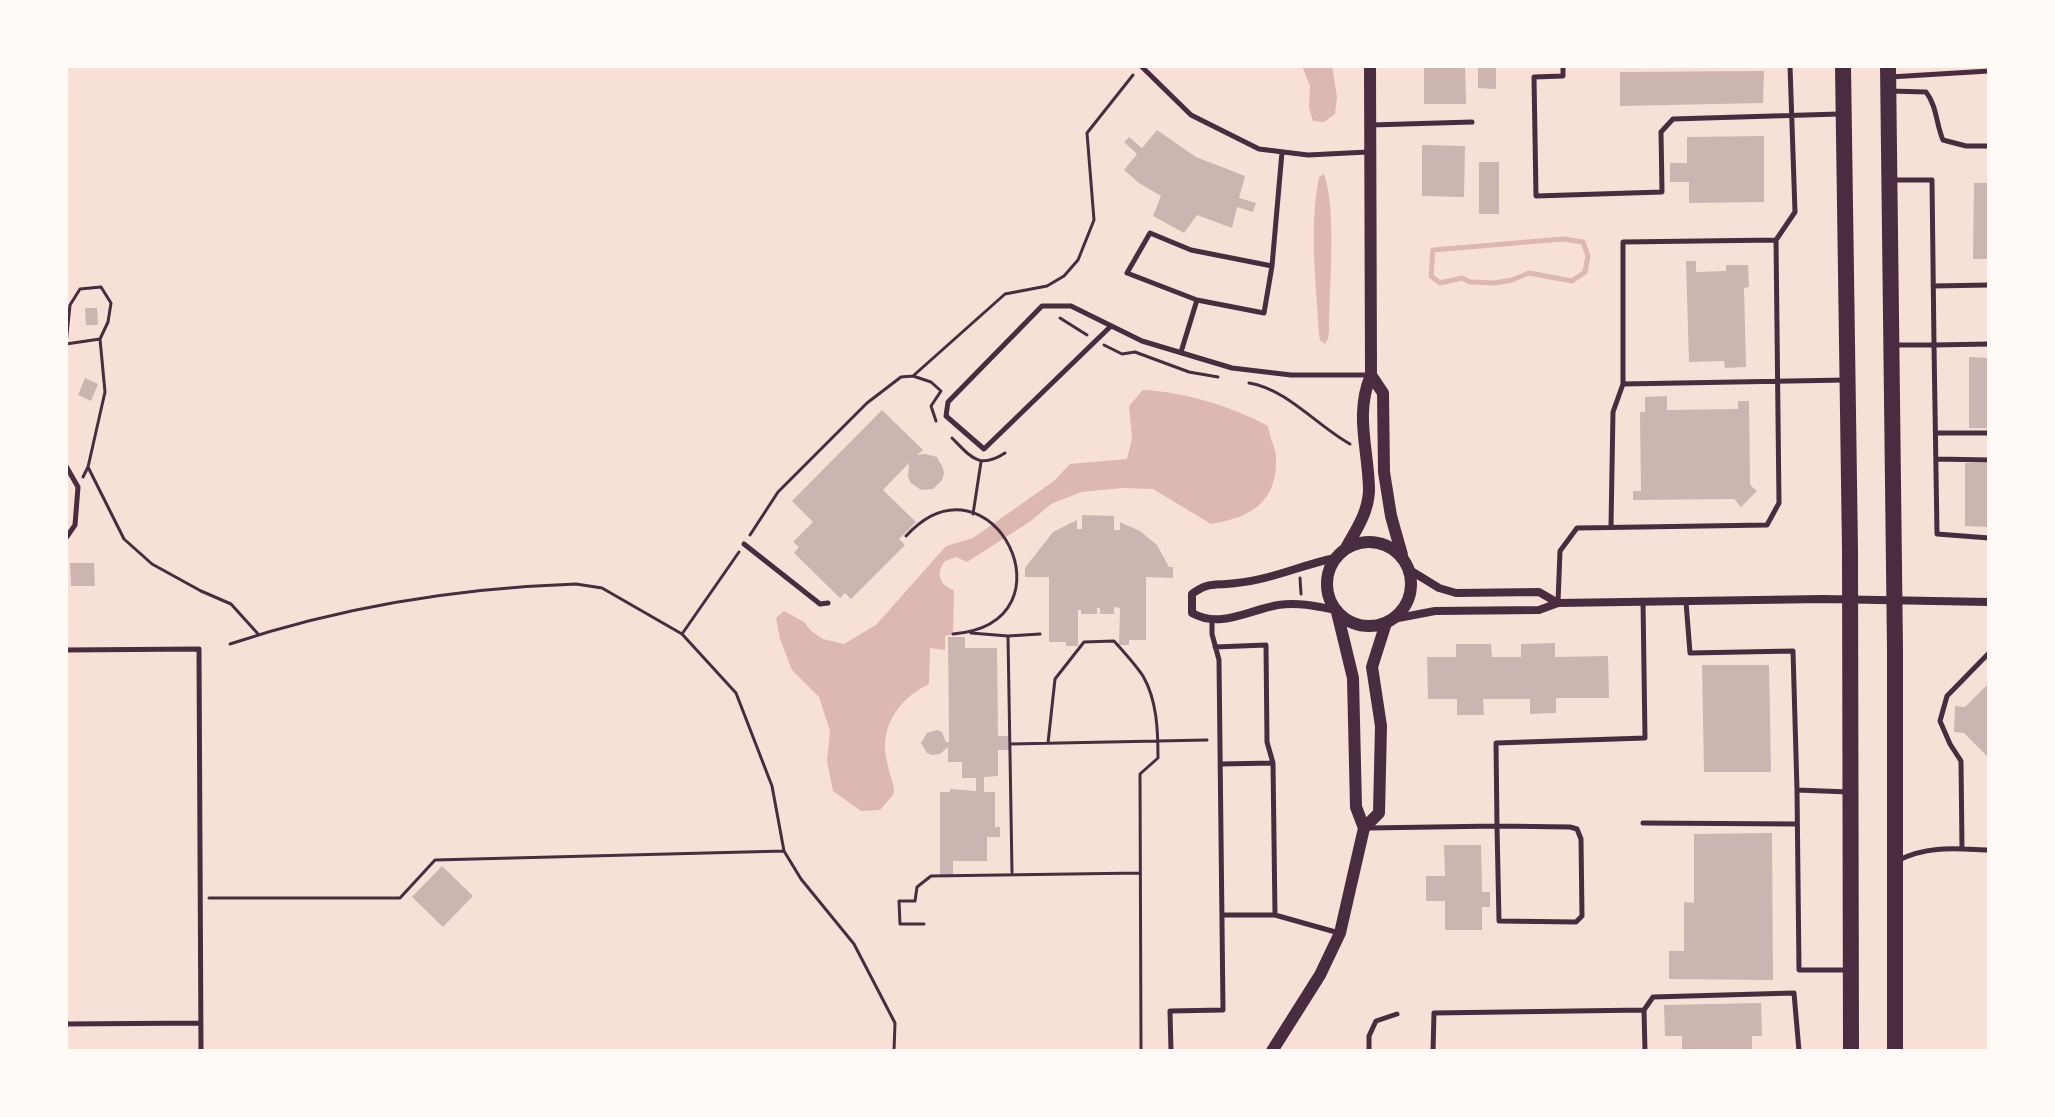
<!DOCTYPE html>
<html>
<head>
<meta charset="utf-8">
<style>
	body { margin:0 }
	#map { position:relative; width:2055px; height:1117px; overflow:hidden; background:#f7e1d7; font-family:Commissioner,sans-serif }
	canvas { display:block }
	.frame { position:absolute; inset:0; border:68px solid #fffaf5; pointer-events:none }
</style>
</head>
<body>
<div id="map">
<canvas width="2055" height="1117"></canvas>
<div class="frame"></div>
</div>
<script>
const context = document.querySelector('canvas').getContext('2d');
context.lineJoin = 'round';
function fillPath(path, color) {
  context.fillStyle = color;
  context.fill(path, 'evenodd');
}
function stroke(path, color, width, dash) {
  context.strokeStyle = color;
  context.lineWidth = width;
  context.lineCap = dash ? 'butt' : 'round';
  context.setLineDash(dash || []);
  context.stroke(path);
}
fillPath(new Path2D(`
	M1302 66H1332L1337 97 1335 114 1324 122 1313 121 1309 108 1310 86Z
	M1324 174C1337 209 1329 291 1329 331L1328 339 1325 344 1320 340 1319 334C1316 282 1309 228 1319 177Z
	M1143 390C1184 392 1231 406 1268 426 1269 436 1275 446 1276 456 1278 502 1252 517 1211 524L1153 489 1122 488 1081 492 1051 504 1031 521 967 562 956 557 945 561C935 573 940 586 954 590L953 634 945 636V650L930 648 929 684C905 696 887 715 885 744 884 757 891 775 894 789L893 795 880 810 861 811 833 791 827 761 830 731 819 697 792 670 780 639 776 618 784 611 804 622 811 631 823 639 844 644 876 625 946 546 973 538 1054 481 1070 464 1127 459 1132 439 1129 406Z`), '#dcb8b0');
stroke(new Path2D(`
	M1563 239 1583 242 1588 256 1585 272 1572 281 1529 273 1512 280 1494 283 1470 282 1462 278 1440 283 1431 276 1433 250Z`), '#dcb8b0', 5);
fillPath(new Path2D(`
	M1424 66H1465L1466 104H1424Z
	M1478 66H1496V89L1478 88Z
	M1764 71 1763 103 1620 106V72Z
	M1157 130 1196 157 1245 176 1239 198 1256 203 1253 212 1237 207 1232 228 1197 215 1184 233 1153 216 1161 196 1139 183 1124 170 1137 154 1124 142 1129 137 1142 148Z
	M1764 136V202L1689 203V182H1670V163H1687V137Z
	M1422 145 1465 146 1464 197 1422 196Z
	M1479 162H1499V214H1479Z
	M1974 183H1989V259H1973Z
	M1686 261H1696V272L1726 271V265H1748L1749 287 1744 288 1746 367 1725 368 1724 361 1689 362Z
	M85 308H97L98 325H86Z
	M1969 357 1989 358V428H1969Z
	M85 378 98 384 91 401 78 395Z
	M1667 396V410L1738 409V401H1749L1750 485 1757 491 1741 507 1734 499 1633 500V491H1641L1640 412H1645V397Z
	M882 410 923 450 917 455 925 454 937 457 943 468 944 474 942 480 933 489 921 490 911 483 908 477 909 463 883 490 916 522 899 539 905 545 851 599 845 593 840 598 794 553 799 547 793 542 813 522 792 501Z
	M1965 463H1989V527L1965 526Z
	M1082 515 1114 516V530H1120V522L1140 531 1157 545 1169 567H1173V578L1146 577V640H1129V645H1119L1120 608 1114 607V614H1100V608H1097V614H1081V610H1078V646H1066V642H1049V577H1025V568L1053 532 1077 520V529H1082Z
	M70 563H94L95 586H71Z
	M948 637H965V648H997L998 736H1009L1010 750H998V776L984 777V792H995V827H1000V837H987V861H953V875H940V792H950V789L976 791V778H962V762H948V747L940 754 932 755 927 753 921 743 927 733 937 730 942 732 946 742H949Z
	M1555 643V657L1608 656 1609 698H1556V713L1530 714V699H1483L1484 715H1457V699H1428L1427 657H1456V644H1491L1492 657H1521V644Z
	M1702 665H1769L1771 772H1704Z
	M1989 683V758L1964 733 1954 732 1955 706 1965 707Z
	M1772 833 1773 980 1669 979V951H1684V902L1694 903V834Z
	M1444 845H1481L1482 892H1490V907H1482V930H1445V901H1426V876H1445Z
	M442 866 473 896 443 927 412 897Z
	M1761 1003 1762 1036H1752V1051H1682V1036H1665L1664 1005Z`), '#ccb4b1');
stroke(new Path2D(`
	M1060 318 1087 335
	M66 344 70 305 80 289 101 287 111 303 108 322 100 339 105 392 88 467 83 477
	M66 344 100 339
	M1104 345 1122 354 1135 352 1189 372 1218 377
	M913 376 931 382 941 391 931 406 936 421
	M1249 383C1287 389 1317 426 1350 444
	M952 438C971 457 979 470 1005 453
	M88 467 124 539 152 564 201 591 231 604 259 635
	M973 514 981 462
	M750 535 778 492 867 403 901 377 913 376 1005 294 1047 286 1064 276 1078 260 1094 220 1087 133 1133 75
	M906 536C991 444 1081 623 953 634
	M1300 578 1301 594
	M971 633 1008 636 1040 634
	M682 634 739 552
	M1008 636 1012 872
	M230 644C341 607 459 588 576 584L602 588 682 634 736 693 772 786 784 851 801 879 854 944 895 1023 894 1051
	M1048 743 1055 679 1084 642 1114 641C1124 652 1135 664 1143 676 1157 700 1158 731 1158 758L1140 774 1141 1051
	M1010 744 1207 740
	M209 898H400L435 860 784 851
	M924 924H900L899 901H915L917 887 931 876 1140 873`), '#4a2c40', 3);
stroke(new Path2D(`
	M1141 66 1191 115 1259 149 1308 155 1368 152
	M1563 66V76L1534 77 1536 196 1662 192 1661 132 1673 119 1839 114
	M1890 77 1989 71
	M1889 91 1926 92C1937 106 1936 124 1943 140L1966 146H1989
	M1371 125 1472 122
	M1894 180H1932L1934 345 1989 344
	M1776 240 1795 212 1790 66
	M1933 286 1989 285
	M1197 300 1264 313 1272 266
	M1111 326 984 449 946 416 948 402 1042 306H1071L1142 341 1232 368 1291 375H1370
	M1896 345H1934L1937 534 1989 538
	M1181 352 1197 300 1127 273 1150 233 1191 250 1272 266 1282 152
	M1623 384 1846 380
	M1936 433H1989
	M1936 459 1989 460
	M66 466 78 487 75 525 66 538
	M744 544 820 604 828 603
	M1558 602 1560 551 1577 528 1767 525 1779 503 1776 240 1623 242V384L1613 412 1611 526
	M1686 602 1690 653 1793 651 1797 790 1849 792
	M1215 647 1266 645 1267 742 1273 763 1221 764
	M66 650 199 649 201 1051
	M1797 790 1799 970H1847
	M1643 823 1797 824
	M1497 826 1570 827 1577 829 1581 839 1582 916 1576 922 1499 921Z
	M1369 828 1497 826 1496 743 1645 738 1643 601
	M1962 849 1961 761 1950 744 1940 721 1947 696 1989 653
	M1899 860C1929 845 1957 849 1989 850
	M1222 915H1275L1273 763
	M1275 915 1339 933
	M1644 1010 1645 1051
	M66 1024 201 1023
	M1171 1051 1170 1011 1223 1010 1219 660 1212 634V620
	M1369 1051V1036L1376 1021 1397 1014
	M1433 1051 1434 1013 1644 1010 1653 997 1794 993 1799 1051`), '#4a2c40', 5);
stroke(new Path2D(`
	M1408 569 1439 588 1456 593 1539 592 1558 603
	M1335 610C1316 606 1298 602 1278 605 1249 610 1220 629 1192 613V594C1205 584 1211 585 1226 584 1267 582 1297 566 1335 558
	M1393 619 1435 611 1539 610 1558 603 1823 599 1989 602`), '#4a2c40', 8);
stroke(new Path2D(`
	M1371 375 1383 393 1384 472 1391 516 1402 555
	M1327 584a42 42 0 1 1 84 0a42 42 0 1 1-84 0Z
	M1346 548C1356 530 1368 513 1369 491 1369 451 1354 415 1371 375L1370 66
	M1364 828 1379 813 1381 726 1372 667 1386 623
	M1272 1051 1320 975 1340 933 1364 828 1356 807 1353 678 1337 612`), '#4a2c40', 12);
stroke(new Path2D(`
	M1843 66 1850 550 1851 1051
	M1888 66 1895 649V1051`), '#4a2c40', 16);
</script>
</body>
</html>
